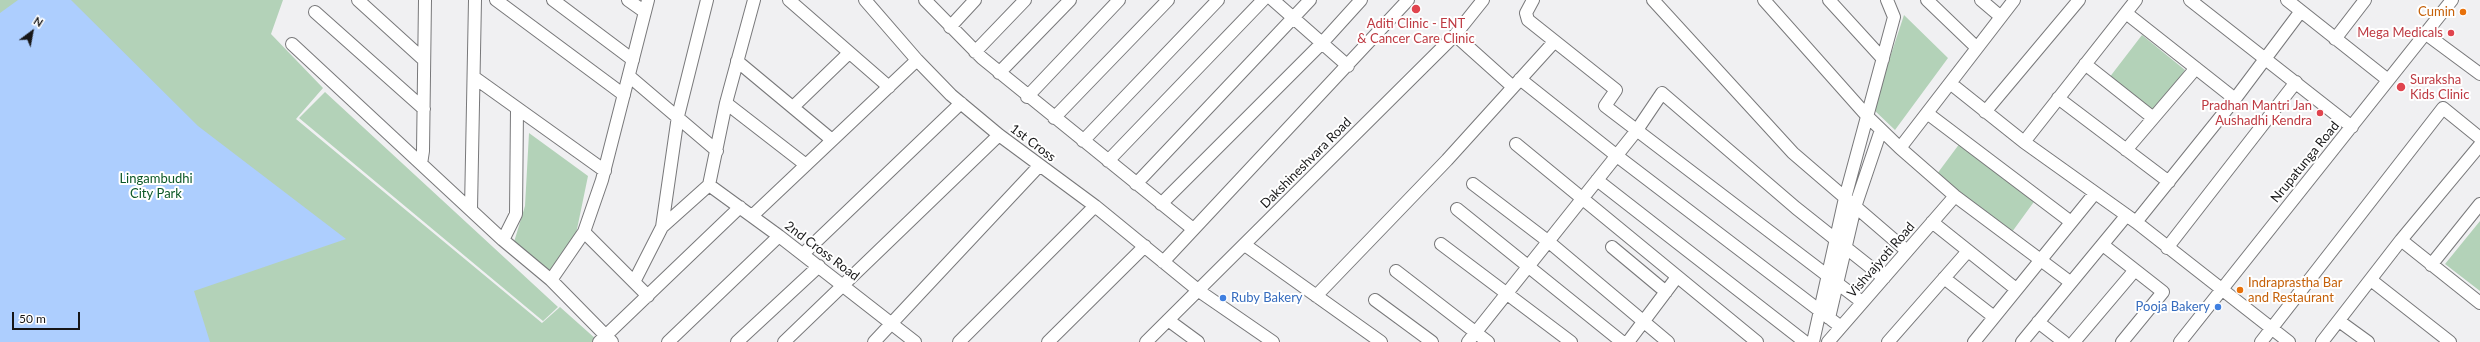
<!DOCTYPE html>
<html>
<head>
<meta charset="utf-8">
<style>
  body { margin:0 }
  #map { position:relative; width:2480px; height:342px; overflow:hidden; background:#f0f0f2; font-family:Lato,sans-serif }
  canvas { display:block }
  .north { position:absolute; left:12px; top:12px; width:40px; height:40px; -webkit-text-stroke:3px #fff; paint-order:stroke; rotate:32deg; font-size:11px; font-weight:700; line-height:16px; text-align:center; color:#161617 }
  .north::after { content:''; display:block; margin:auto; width:14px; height:18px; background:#161617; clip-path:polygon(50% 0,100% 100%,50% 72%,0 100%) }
  .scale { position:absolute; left:12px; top:312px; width:68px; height:18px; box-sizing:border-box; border:2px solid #161617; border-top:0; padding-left:5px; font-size:12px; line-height:14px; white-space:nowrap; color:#161617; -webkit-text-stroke:3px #fff; paint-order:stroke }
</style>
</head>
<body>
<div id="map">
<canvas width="2480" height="342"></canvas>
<div class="north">N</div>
<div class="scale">50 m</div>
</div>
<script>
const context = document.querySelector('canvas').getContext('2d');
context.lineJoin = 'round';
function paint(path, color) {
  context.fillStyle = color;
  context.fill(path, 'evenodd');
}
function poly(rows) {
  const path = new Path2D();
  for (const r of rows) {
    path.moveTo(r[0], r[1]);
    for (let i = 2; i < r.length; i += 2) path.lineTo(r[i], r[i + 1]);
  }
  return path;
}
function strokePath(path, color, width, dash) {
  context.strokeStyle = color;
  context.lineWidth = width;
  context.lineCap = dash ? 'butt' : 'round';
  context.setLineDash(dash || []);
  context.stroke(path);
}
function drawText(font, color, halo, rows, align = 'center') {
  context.font = font + ' Lato,sans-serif';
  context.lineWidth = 4;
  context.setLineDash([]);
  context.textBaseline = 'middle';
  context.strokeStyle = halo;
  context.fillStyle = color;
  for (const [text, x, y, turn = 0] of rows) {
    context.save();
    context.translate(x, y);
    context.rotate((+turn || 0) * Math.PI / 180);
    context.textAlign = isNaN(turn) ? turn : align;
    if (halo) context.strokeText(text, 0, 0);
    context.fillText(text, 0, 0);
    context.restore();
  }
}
const green = poly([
  [0,0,283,0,271,34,323,88,296,119,542,323,560,307,597,340,595,342,0,342],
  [1904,15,1948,58,1895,130,1873,109],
  [2142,35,2185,70,2154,113,2109,78],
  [325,92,558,307,543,321,299,118],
  [529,133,588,176,576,234,550,271,514,242,525,206],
  [1960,143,2036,199,2012,232,1937,174],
  [2480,221,2480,291,2445,264]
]);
const water = poly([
  [18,0,71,0,198,126,346,239,194,291,210,342,0,342,0,13]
]);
const minor = poly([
  [358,0,424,60],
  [496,0,624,95],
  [553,0,633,60],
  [628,0,645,12],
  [789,0,889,87],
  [865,0,917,60,951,95,999,135,1095,206,1199,291,1273,342],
  [925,0,982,58,1193,229],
  [1273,0,1348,66],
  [1533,0,1526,13,1528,20,1616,90,1605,106,1862,302],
  [1653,0,1793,153,1907,251],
  [1764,0,1868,117,1900,148,1955,196,2070,282],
  [1829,0,1883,59],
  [1927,0,1977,48],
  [1981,0,2001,17],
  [2190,0,2352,127],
  [2287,0,2388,80],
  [315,12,424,109],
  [2126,13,2235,99],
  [950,27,975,0],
  [2426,34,2480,74],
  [1455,35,1513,87],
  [2335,39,2365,0],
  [292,44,503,240,551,280,612,342],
  [975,52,1025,0],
  [737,61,832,140],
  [2085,64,2152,117],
  [999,73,1070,0],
  [629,76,717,151],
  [475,78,605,171],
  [1520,79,1617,156,1841,327],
  [1950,83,2024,142,2136,222,2289,342],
  [1027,97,1119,0],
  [2058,98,2169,182],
  [726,103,806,165],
  [793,107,849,53],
  [1985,112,2079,0],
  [1927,113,2071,222],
  [1054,118,1168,0],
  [1083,141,1218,0],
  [2024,142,2136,0],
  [1516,144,1757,342],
  [1900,148,2014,0],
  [2126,150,2196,68],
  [1108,161,1263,0],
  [421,164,423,151,425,0],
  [1597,180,1805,342],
  [1136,184,1310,0],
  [1473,184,1549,242,1668,342],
  [709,185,779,236,915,342],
  [1161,204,1322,43,1361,0],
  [471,209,475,0],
  [1457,209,1622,342],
  [752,216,917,60],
  [1932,222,2016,289],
  [2136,222,2235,99,2301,11],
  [662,227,709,185,726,103,754,0],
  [584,232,648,296],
  [503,240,516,214,517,109],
  [2401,240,2480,303],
  [1441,244,1571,342],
  [1245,245,1381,342],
  [2103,245,2163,292,2122,342],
  [1612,247,1666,292],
  [2167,248,2296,82],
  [803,254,961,103],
  [1163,262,1408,0],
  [2431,265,2480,204],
  [1396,271,1488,342],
  [1944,278,1994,317],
  [551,280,584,232,602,180,648,0],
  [2371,280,2450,342],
  [634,282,662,227,678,116,707,0],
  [1316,296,1447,160,1554,42],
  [1375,300,1432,342],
  [1829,318,1855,207,1881,130],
  [1168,320,1198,342],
  [2339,321,2368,342],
  [2038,322,2064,342],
  [599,342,740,207],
  [668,342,779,236],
  [737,342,819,266],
  [784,342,999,135],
  [874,342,1039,166],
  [959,342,1095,206],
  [1048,342,1145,246],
  [1146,342,1455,35,1483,0],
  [1468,342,1637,130,1662,93,1796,208,1884,278],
  [1628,342,1677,277],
  [1813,342,1845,198,1894,17,1887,0],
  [1828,342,1955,196],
  [1888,342,1968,251],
  [1974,342,2095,193],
  [2022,342,2126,216],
  [2074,342,2135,270],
  [2180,342,2452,0],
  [2261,342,2443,108,2480,138],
  [2322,342,2401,240,2480,145]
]);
const markers = [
  [1416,9,5,"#e0444e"],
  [2463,12,4,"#e8710a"],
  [2451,33,4,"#e0444e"],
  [2401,87,5,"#e0444e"],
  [2320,113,4,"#e0444e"],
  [2240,290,4,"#e8710a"],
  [1223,298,4,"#3f7fe0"],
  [2218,307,4,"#3f7fe0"]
];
const foodNames = [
  ["Cumin",2455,12],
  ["Indraprastha Bar",2248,283,"left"],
  ["and Restaurant",2248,298,"left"]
];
const healthNames = [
  ["Aditi Clinic - ENT",1416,24,"center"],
  ["& Cancer Care Clinic",1416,39,"center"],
  ["Mega Medicals",2443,33],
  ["Suraksha",2410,80,"left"],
  ["Kids Clinic",2410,95,"left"],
  ["Pradhan Mantri Jan",2312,106],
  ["Aushadhi Kendra",2312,121]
];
const streetNames = [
  ["1st Cross",1033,143,37],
  ["Nrupatunga Road",2305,162,-51],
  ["Dakshineshvara Road",1306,163,-45],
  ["2nd Cross Road",822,251,37],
  ["Vishvajyoti Road",1881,260,-49]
];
const parkNames = [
  ["Lingambudhi",156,179],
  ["City Park",156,194]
];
const shopNames = [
  ["Ruby Bakery",1231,298],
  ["Pooja Bakery",2210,307,"right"]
];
paint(green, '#b3d2b8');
paint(water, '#adcefe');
strokePath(minor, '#78787a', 14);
strokePath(minor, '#fff', 12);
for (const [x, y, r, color] of markers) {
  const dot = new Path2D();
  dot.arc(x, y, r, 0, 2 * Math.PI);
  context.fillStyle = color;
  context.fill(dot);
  strokePath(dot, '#fff', 1.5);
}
drawText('13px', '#c56008', '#fff', foodNames, 'right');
drawText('13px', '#be3a42', '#fff', healthNames, 'right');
drawText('13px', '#161617', '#fff', streetNames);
drawText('13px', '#0b5726', '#fff', parkNames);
drawText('13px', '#366cbe', '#fff', shopNames, 'left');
</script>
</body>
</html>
